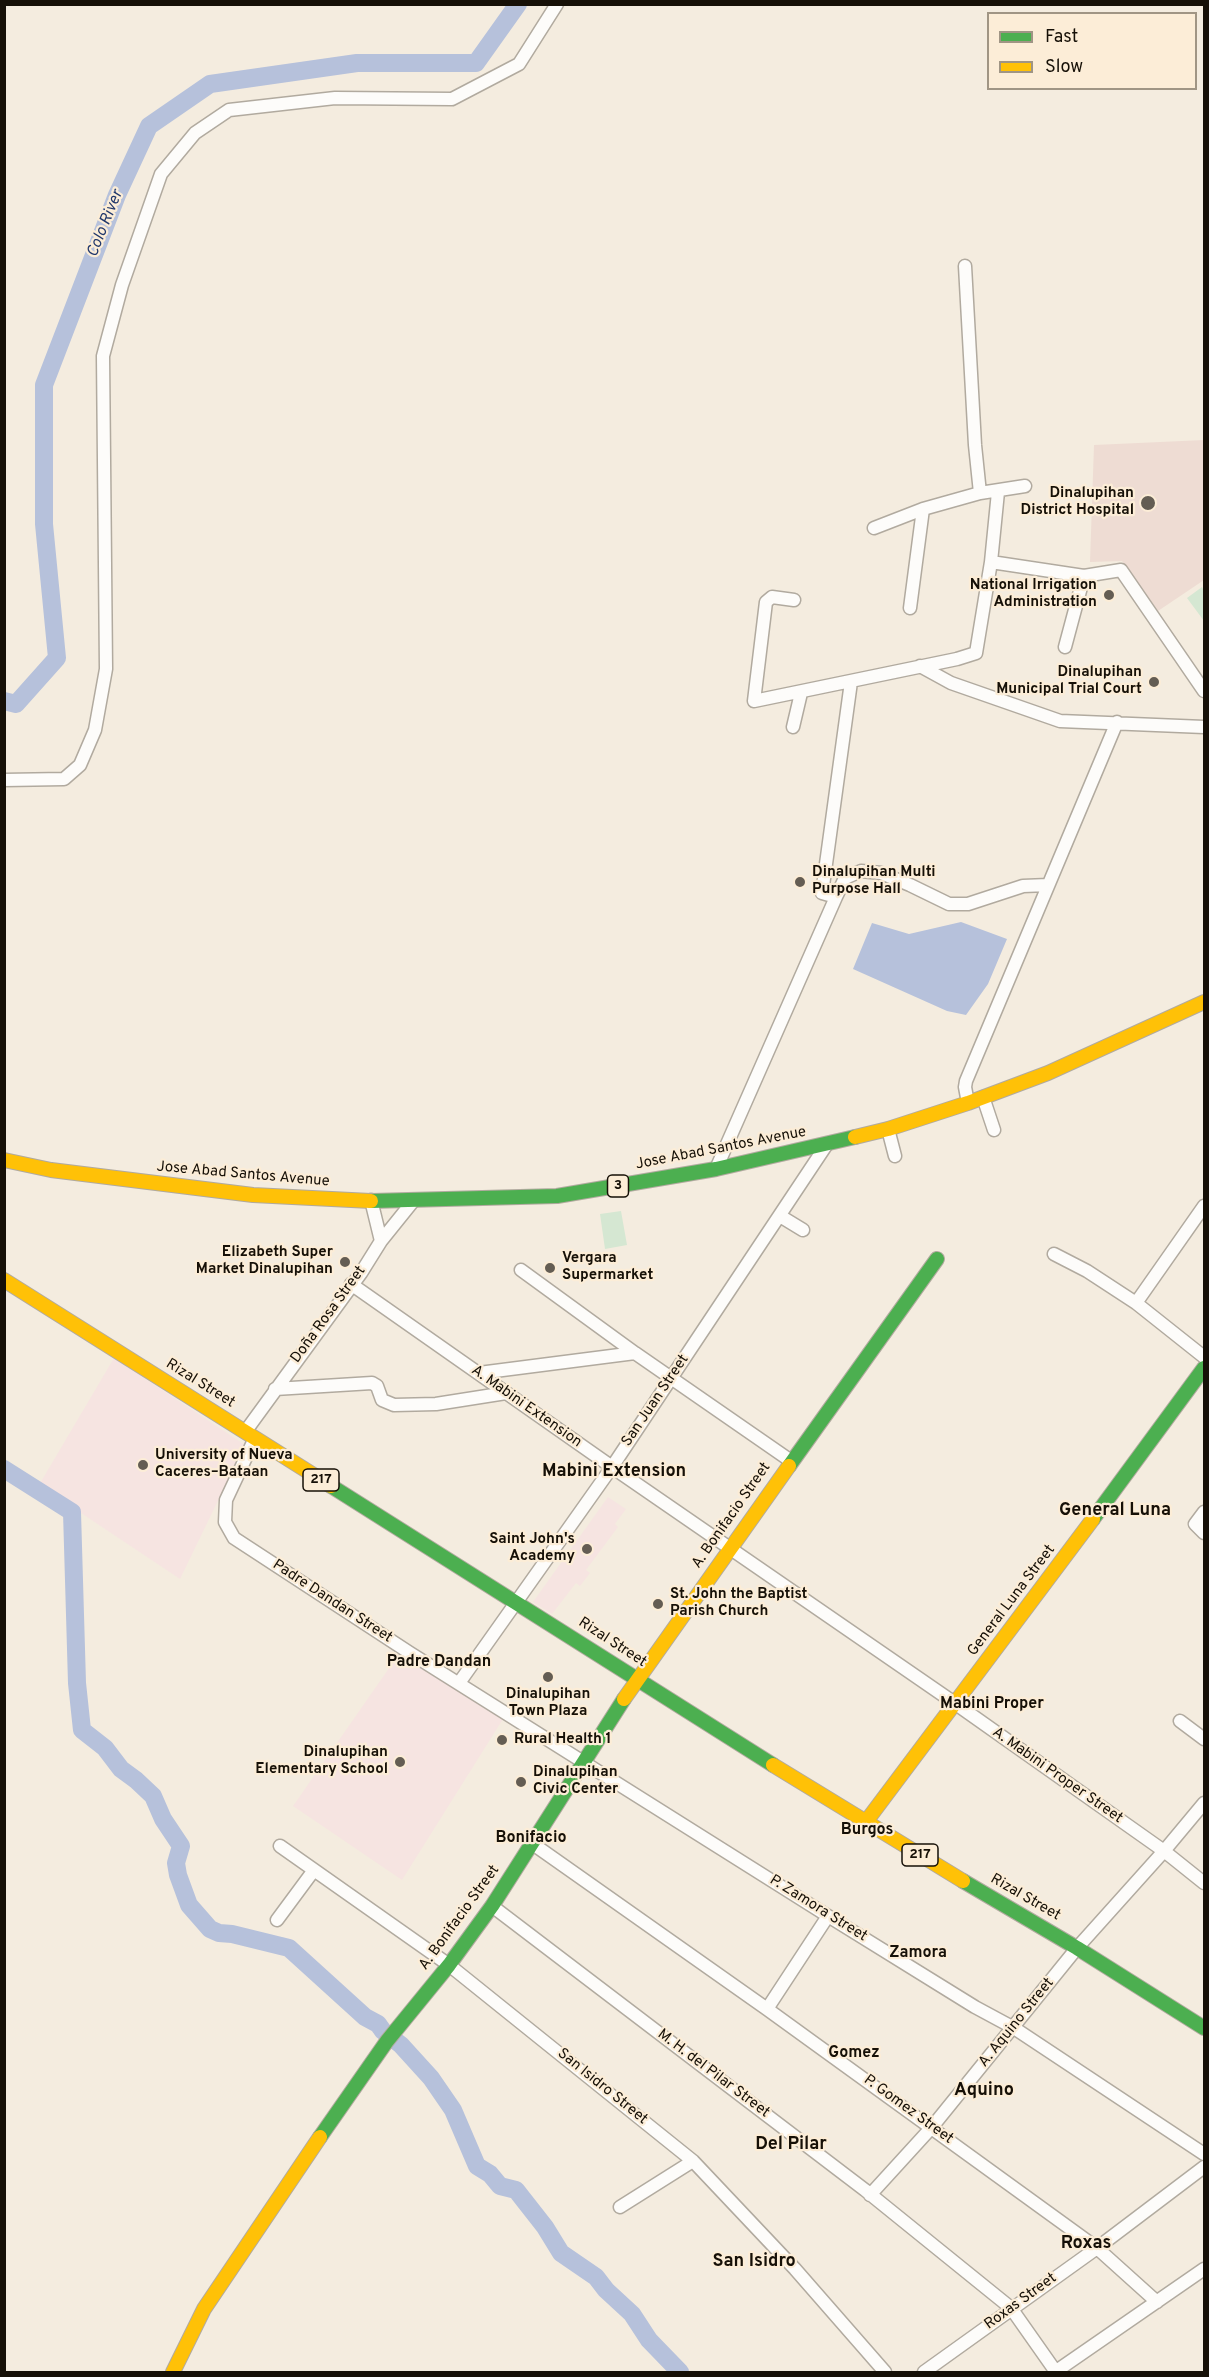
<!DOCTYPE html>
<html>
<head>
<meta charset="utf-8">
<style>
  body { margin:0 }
  #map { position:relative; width:1209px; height:2377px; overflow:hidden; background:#f4ecdf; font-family:Overpass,sans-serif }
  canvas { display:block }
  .frame { position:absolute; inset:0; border:6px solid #161007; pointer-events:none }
  .legend { position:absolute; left:987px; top:12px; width:210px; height:78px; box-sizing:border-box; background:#fcedd7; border:2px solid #a09584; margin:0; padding:8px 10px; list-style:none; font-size:18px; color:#161007 }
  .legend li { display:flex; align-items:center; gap:12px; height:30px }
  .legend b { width:30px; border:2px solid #a09584 }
</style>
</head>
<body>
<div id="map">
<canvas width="1209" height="2377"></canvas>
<div class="frame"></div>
<ul class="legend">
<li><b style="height:8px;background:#4caf50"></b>Fast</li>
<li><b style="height:8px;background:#ffc107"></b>Slow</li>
</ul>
</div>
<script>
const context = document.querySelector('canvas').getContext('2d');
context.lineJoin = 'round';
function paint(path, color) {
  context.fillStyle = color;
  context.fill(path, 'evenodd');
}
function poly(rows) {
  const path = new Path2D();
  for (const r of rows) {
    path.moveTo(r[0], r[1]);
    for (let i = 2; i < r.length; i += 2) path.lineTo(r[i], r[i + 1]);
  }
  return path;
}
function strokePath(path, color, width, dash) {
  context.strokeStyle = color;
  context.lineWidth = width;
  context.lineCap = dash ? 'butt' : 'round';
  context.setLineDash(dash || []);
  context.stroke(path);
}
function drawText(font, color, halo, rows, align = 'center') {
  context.font = font + ' Overpass,sans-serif';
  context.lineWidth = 4.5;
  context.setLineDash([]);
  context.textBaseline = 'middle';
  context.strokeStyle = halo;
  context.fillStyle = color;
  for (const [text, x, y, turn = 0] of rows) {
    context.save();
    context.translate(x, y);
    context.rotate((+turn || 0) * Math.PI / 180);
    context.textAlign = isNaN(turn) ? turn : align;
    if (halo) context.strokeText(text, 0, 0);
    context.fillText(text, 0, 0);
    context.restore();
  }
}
const education = poly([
  [114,1358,245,1445,180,1579,39,1485],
  [608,1497,626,1509,615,1524,618,1527,586,1570,590,1573,580,1586,576,1583,552,1614,533,1602],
  [401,1651,503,1719,402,1880,293,1806]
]);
const medical = poly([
  [1204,440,1204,580,1158,611,1122,561,1090,562,1094,445]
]);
const green = poly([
  [1202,587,1204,591,1204,621,1187,598],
  [621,1211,627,1245,605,1249,600,1214]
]);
const water = poly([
  [961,922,1007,939,988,984,966,1015,947,1011,853,969,872,923,909,934]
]);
const river = poly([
  [4,701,16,704,57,658,44,524,44,385,117,195,149,126,210,84,357,63,476,63,518,4],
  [4,1469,72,1512,77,1683,82,1730,105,1748,121,1769,136,1780,153,1796,163,1819,181,1846,176,1863,178,1875,189,1905,210,1929,219,1933,232,1934,289,1948,365,2017,378,2024,383,2031,401,2045,431,2078,453,2110,477,2166,490,2174,500,2186,516,2190,545,2227,561,2253,596,2277,606,2290,632,2314,649,2340,680,2372]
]);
const street = poly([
  [965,266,975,445,980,493],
  [874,528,923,509,980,493,1025,486],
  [991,562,1084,576,1121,570,1204,691],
  [794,600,772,597,766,602,754,701,957,659,976,653,991,562,998,492],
  [910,608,923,509],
  [1065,647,1084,576],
  [920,666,951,683,1060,721,1204,727],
  [793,727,801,693],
  [4,780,64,779,80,765,95,730,106,669,103,356,122,285,161,174,195,133,229,110,335,98,452,99,519,64,557,4],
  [836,897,845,878,861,871,881,873,910,885,949,904,968,904,1023,886,1048,885],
  [983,1097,994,1130],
  [968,1103,965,1087,966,1081,1117,722],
  [888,1129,895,1156],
  [716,1169,836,897,822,893,851,682],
  [371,1200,381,1241],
  [780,1216,803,1230],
  [1054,1254,1087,1271,1136,1303,1204,1357],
  [521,1270,635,1353,791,1461],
  [351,1284,612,1467,956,1704,1164,1851,1204,1883],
  [1136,1303,1204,1206],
  [479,1373,635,1353],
  [275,1389,372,1383,377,1386,382,1400,394,1405,436,1404,506,1393],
  [245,1432,361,1273,381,1241,414,1200],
  [255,1438,226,1500,225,1522,234,1538,410,1653,828,1916,975,2007,1014,2028,1204,2154],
  [1204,1512,1195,1524,1204,1533],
  [459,1683,612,1467,827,1144],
  [1180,1721,1204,1739],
  [533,1844,767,2009,1097,2248,1157,2302],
  [280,1846,449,1965,693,2161,795,2269,885,2372],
  [492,1906,865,2190,1011,2308,1056,2372],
  [277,1920,314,1870],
  [767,2009,828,1916],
  [870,2195,932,2127,1077,1948,1164,1851,1204,1803],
  [620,2207,693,2161],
  [924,2372,1097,2248,1204,2167],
  [1055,2372,1204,2269]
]);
const fast = poly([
  [371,1201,557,1196,716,1169,855,1137],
  [789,1466,937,1259],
  [331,1486,773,1765],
  [1093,1519,1204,1368],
  [963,1881,1077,1948,1204,2028],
  [320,2137,387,2041,449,1965,492,1906,624,1699]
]);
const slow = poly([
  [855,1137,888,1129,968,1103,1048,1073,1204,1002],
  [4,1160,51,1170,253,1195,371,1201],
  [4,1280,331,1486],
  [624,1699,789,1466],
  [773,1765,963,1881],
  [865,1823,1093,1519],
  [173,2372,204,2309,320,2137]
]);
const markers = [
  [1148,503,8,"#645d53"],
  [1109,595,6,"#645d53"],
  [1154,682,6,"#645d53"],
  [800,882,6,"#645d53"],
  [345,1262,6,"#645d53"],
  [550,1268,6,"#645d53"],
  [143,1465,6,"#645d53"],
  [587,1549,6,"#645d53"],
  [658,1604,6,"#645d53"],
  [548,1677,6,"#645d53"],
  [502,1740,6,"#645d53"],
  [400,1762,6,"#645d53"],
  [521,1782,6,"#645d53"]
];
const shields = [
  [618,1186,21],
  [321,1480,36],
  [920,1855,36]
];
const shieldNames = [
  ["3",618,1186],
  ["217",321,1480],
  ["217",920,1855]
];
const poiNames = [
  ["Dinalupihan",1134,494],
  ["District Hospital",1134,511],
  ["National Irrigation",1097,586],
  ["Administration",1097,603],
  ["Dinalupihan",1142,673],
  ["Municipal Trial Court",1142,690],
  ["Dinalupihan Multi",812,873,"left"],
  ["Purpose Hall",812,890,"left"],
  ["Elizabeth Super",333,1253],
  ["Market Dinalupihan",333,1270],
  ["Vergara",562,1259,"left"],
  ["Supermarket",562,1276,"left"],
  ["University of Nueva",155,1456,"left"],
  ["Caceres–Bataan",155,1473,"left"],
  ["Saint John's",575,1540],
  ["Academy",575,1557],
  ["St. John the Baptist",670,1595,"left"],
  ["Parish Church",670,1612,"left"],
  ["Dinalupihan",548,1695,"center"],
  ["Town Plaza",548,1712,"center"],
  ["Rural Health 1",514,1740,"left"],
  ["Dinalupihan",388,1753],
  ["Elementary School",388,1770],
  ["Dinalupihan",533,1773,"left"],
  ["Civic Center",533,1790,"left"]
];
const streetNames = [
  ["Jose Abad Santos Avenue",721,1149,-11],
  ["Jose Abad Santos Avenue",243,1175,5],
  ["Doña Rosa Street",329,1315,-54],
  ["Rizal Street",200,1384,32],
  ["San Juan Street",656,1401,-56],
  ["A. Mabini Extension",526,1407,35],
  ["A. Bonifacio Street",732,1516,-55],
  ["General Luna Street",1012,1601,-53],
  ["Padre Dandan Street",332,1602,33],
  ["Rizal Street",612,1643,33],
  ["A. Mabini Proper Street",1057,1776,35],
  ["Rizal Street",1025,1898,30],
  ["P. Zamora Street",818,1909,32],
  ["A. Bonifacio Street",460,1918,-54],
  ["A. Aquino Street",1017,2023,-51],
  ["M. H. del Pilar Street",713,2074,37],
  ["San Isidro Street",602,2087,39],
  ["P. Gomez Street",908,2110,36],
  ["Roxas Street",1021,2302,-36]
];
const waterNames = [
  ["Colo River",106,224,-68]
];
const neighbourhoodNames = [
  ["Padre Dandan",439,1663],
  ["Mabini Proper",992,1705],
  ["Burgos",867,1831],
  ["Bonifacio",531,1839],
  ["Zamora",918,1954],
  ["Gomez",854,2054]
];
const quarterNames = [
  ["Mabini Extension",614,1472],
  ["General Luna",1115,1511],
  ["Aquino",984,2091],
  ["Del Pilar",791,2145],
  ["Roxas",1086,2244],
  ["San Isidro",754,2262]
];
paint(education, '#f6e4e1');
paint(medical, '#eedcd3');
paint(green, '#d5e7d2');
paint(water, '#b6c1db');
strokePath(river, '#b6c1db', 18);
strokePath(street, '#b1aa9f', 15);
strokePath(fast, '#b1aa9f', 16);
strokePath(slow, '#b1aa9f', 16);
strokePath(street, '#fdfcfa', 12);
strokePath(fast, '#4caf50', 14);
strokePath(slow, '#ffc107', 14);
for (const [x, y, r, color] of markers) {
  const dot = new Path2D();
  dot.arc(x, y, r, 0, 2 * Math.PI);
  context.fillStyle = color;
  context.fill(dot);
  strokePath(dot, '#fcedd7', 2);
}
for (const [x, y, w] of shields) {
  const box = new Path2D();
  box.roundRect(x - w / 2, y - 11, w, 22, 4.5);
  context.fillStyle = '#fcedd7';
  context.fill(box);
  strokePath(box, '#161007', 1.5);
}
drawText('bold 14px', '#161007', null, shieldNames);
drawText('bold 15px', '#161007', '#fcedd7', poiNames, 'right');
drawText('15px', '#161007', '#fcedd7', streetNames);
drawText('italic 16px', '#21386c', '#fcedd7', waterNames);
drawText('bold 16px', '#161007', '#fcedd7', neighbourhoodNames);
drawText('bold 18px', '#161007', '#fcedd7', quarterNames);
</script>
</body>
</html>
